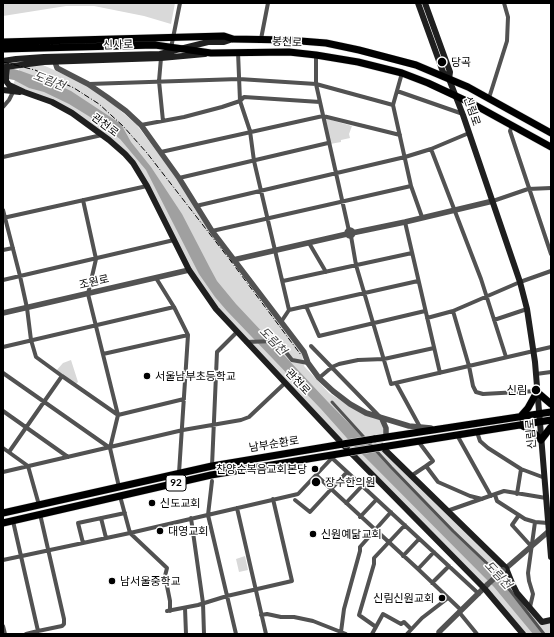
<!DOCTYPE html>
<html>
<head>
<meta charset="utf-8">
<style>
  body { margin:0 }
  #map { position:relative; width:554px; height:637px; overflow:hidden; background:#fff; font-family:Lato,sans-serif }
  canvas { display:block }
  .frame { position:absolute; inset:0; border:4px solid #000; pointer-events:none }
</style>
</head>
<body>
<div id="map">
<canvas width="554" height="637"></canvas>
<div class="frame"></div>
</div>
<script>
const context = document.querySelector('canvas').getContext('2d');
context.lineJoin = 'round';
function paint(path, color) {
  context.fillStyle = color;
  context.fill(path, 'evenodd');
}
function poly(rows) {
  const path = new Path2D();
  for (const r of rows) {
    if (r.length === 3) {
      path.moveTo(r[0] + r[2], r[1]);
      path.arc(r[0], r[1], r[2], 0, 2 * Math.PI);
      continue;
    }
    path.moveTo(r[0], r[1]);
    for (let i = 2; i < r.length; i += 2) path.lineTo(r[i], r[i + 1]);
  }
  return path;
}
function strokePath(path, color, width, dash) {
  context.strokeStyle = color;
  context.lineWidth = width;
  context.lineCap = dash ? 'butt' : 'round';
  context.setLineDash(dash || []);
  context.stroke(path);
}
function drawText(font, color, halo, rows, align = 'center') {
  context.font = font + ' Lato,"Noto Sans KR",sans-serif';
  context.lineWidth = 3;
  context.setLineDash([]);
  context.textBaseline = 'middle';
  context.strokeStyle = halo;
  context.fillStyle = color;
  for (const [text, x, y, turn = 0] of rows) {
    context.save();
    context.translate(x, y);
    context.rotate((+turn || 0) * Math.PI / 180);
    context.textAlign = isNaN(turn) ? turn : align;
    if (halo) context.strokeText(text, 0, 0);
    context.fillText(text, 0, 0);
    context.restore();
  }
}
const green = poly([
  [3,3,175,3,171,24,144,16,94,6,66,6,3,16],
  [23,60,43,65,87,85,115,106,136,124,177,178,230,261,302,354,304,366,329,393,351,407,381,420,385,427,385,437,381,448,502,566,511,583,542,623,551,621,551,634,525,634,355,456,215,306,189,267,166,221,123,151,53,101,11,90],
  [324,118,352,126,349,134,350,138,341,140,341,142,330,144],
  [71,360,78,382,76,384,56,371,63,363],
  [245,556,248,570,239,572,236,559]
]);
const water = poly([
  [3,66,21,71,54,83,71,91,121,124,131,142,151,167,182,214,210,268,217,281,236,304,328,402,496,573,545,634,533,634,494,587,354,446,321,409,227,311,215,297,199,274,146,170,120,139,95,120,69,104,44,92,29,88,14,80,3,78]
]);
const pedestrian = poly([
  [332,402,391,467,453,531,495,571,544,634]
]);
const minor = poly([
  [261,39,268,3],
  [171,48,180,3],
  [238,52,240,101,250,131,254,161,289,310],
  [316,55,316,84,349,231],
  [161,58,159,81,163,121],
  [402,73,393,105,411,186,422,217],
  [89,84,239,79,316,84,393,105],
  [397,91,463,114],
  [489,98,507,41,508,17,504,3],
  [3,107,9,100,13,92],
  [141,125,184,117,222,107,240,101,244,97,320,102],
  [512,126,510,131,551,254],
  [431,149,481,279,506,357],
  [161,152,323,116,400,135],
  [3,157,102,135],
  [179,178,328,143],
  [83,200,96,259,88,294,118,415,110,448],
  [493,201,528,189,551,188],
  [196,206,405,157,431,149,469,133],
  [3,210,20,276,27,308,31,340,36,357,62,376,118,415,184,399],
  [3,218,147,186],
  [405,222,440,373],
  [212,231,411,186],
  [351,236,356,265,391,384,551,347],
  [309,243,326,272],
  [3,250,13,248],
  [156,278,174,307,188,335,179,473],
  [3,280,174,240],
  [283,281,412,253],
  [306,306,319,336,425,311],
  [453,311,469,366,473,386,476,392,483,394,537,391],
  [427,318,453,311,520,282,551,271],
  [494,320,527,309],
  [281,322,289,310,418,281],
  [246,342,277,341,292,360,308,363],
  [311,346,380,417],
  [3,347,174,307],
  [103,354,188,335],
  [3,373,110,448,119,487],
  [536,374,551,372],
  [319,378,332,367,339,364,358,360,384,359,434,348],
  [396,383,420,427],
  [3,411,68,457],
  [477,432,480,441,488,448,521,469,545,478],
  [457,435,491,496],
  [418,441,433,461,426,466,438,482,470,496,482,499],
  [3,448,28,466,39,505],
  [9,452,62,376],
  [332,458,479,594],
  [212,466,217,352,237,332],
  [3,472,183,430,241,420,249,417,285,383],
  [316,475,418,569,461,610],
  [411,476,426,466],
  [212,481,208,515,236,634],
  [517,494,521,469],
  [495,495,497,501,525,519,535,522,548,523],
  [120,496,130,533,167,568,165,576,170,601,170,611],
  [295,500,310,512,347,472],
  [346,503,362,486],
  [237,508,266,634],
  [447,511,504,491,546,498],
  [519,515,512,525,531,546],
  [360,517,376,500],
  [101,518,106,538],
  [191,518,203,603,204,634],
  [13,521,38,631,26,634],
  [83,543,78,523,125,513],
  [403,556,419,539],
  [3,560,130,533,298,494,332,458,331,455],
  [418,569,434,552],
  [432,583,449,566],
  [530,607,533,594,529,581,528,573,535,522],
  [185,608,186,634],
  [167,611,198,605,227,596,292,581,273,499],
  [459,612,477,634],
  [261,615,267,614,281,617,294,617,313,621,346,634],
  [3,626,5,634],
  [376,627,359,615,374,564,374,558,405,525],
  [38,631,62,626,64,624,64,619,40,514],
  [341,632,344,609,360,551,360,547,391,512],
  [372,634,383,614,401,624,404,622,411,629],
  [407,634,422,618,448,598]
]);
const tertiary = poly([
  [55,62,57,68,88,84,107,97,126,111,141,125,179,178,212,231,304,352,308,363,319,378,333,391,350,404,366,413,409,426,431,428],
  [350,233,3],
  [352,233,405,222,493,201],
  [233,260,347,234],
  [3,313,189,270],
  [382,419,386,428,386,437],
  [504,570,549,531],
  [440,634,439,632,487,585]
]);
const secondary = poly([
  [418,3,443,72,449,79,463,115,520,282,527,309,535,362,551,557],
  [425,3,450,72,449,79],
  [3,61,16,59,44,57,160,54,208,42,224,42,233,39],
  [5,67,44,62,161,58,205,54],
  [7,67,6,76,6,81,9,85,24,92,52,102,72,113,109,140,125,154,133,163,147,186,189,270,216,309,350,452,484,588,523,634],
  [3,90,20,92],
  [382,447,506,568,512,583,517,593,542,622,551,620]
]);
const primary = poly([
  [3,42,224,36,233,39,288,40,326,43,359,50,416,65,468,87,551,133],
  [3,49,155,45,211,53,289,52,316,55,358,62,402,73,428,83,473,104,551,147],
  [520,417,528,408,537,392,551,404],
  [521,425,531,430,541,440,551,427],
  [374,439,551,412],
  [382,447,551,420],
  [3,513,212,466,343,444],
  [3,523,211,475,350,452]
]);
const rail = poly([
  [3,62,35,70,74,88,99,104,123,126,147,153,230,260,301,355]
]);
const tertiaryBridge = poly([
  [488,584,503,570]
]);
const primaryBridge = poly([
  [343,444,374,439],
  [350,452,382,447]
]);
const markers = [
  [442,62,5,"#000"],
  [147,376,4,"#000"],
  [536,390,5,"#000"],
  [315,469,4,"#000"],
  [316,482,5,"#000"],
  [152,503,4,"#000"],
  [160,531,4,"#000"],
  [313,534,4,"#000"],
  [112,581,4,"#000"],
  [442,598,4,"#000"]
];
const shields = [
  [176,483,20]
];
const shieldNames = [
  ["92",176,483]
];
const streetNames = [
  ["봉천로",287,42,3],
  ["신사로",118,45,-2],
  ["신림로",472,111,71],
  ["관천로",105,125,37],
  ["조원로",94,282,-13],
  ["관천로",298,382,47],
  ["신림로",531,434,-95],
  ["남부순환로",274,444,-9]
];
const poiNames = [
  ["당곡",451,62],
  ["서울남부초등학교",155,376],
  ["신림",527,390,"right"],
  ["찬양순복음교회본당",307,469,"right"],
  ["장수한의원",325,482],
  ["신도교회",160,503],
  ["대영교회",168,531],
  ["신원예닮교회",321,534],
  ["남서울중학교",120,581],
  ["신림신원교회",434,598,"right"]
];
const waterNames = [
  ["도림천",49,81,21],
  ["도림천",273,341,46],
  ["도림천",498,575,47]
];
paint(green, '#d9d9d9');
paint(water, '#a0a0a0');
strokePath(primary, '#dbdbdb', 8);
strokePath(pedestrian, '#525252', 3);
strokePath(minor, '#525252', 4);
strokePath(tertiary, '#525252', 5.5);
strokePath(secondary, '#1f1f1f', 6);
strokePath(primary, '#000', 7);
strokePath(rail, '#000', 1, [6, 2, 1, 2]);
strokePath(primaryBridge, '#dbdbdb', 8, []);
strokePath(tertiaryBridge, '#525252', 5.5);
strokePath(primaryBridge, '#000', 7);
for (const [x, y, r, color] of markers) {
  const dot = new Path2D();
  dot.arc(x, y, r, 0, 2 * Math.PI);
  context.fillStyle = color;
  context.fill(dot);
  strokePath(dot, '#fff', 1.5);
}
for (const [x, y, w] of shields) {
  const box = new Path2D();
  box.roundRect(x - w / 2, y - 8, w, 16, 3);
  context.fillStyle = '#fff';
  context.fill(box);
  strokePath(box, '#000', 1);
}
drawText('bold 10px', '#000', null, shieldNames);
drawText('11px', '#000', '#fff', streetNames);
drawText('11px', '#000', '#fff', poiNames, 'left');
drawText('italic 12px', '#414141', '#fff', waterNames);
</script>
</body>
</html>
